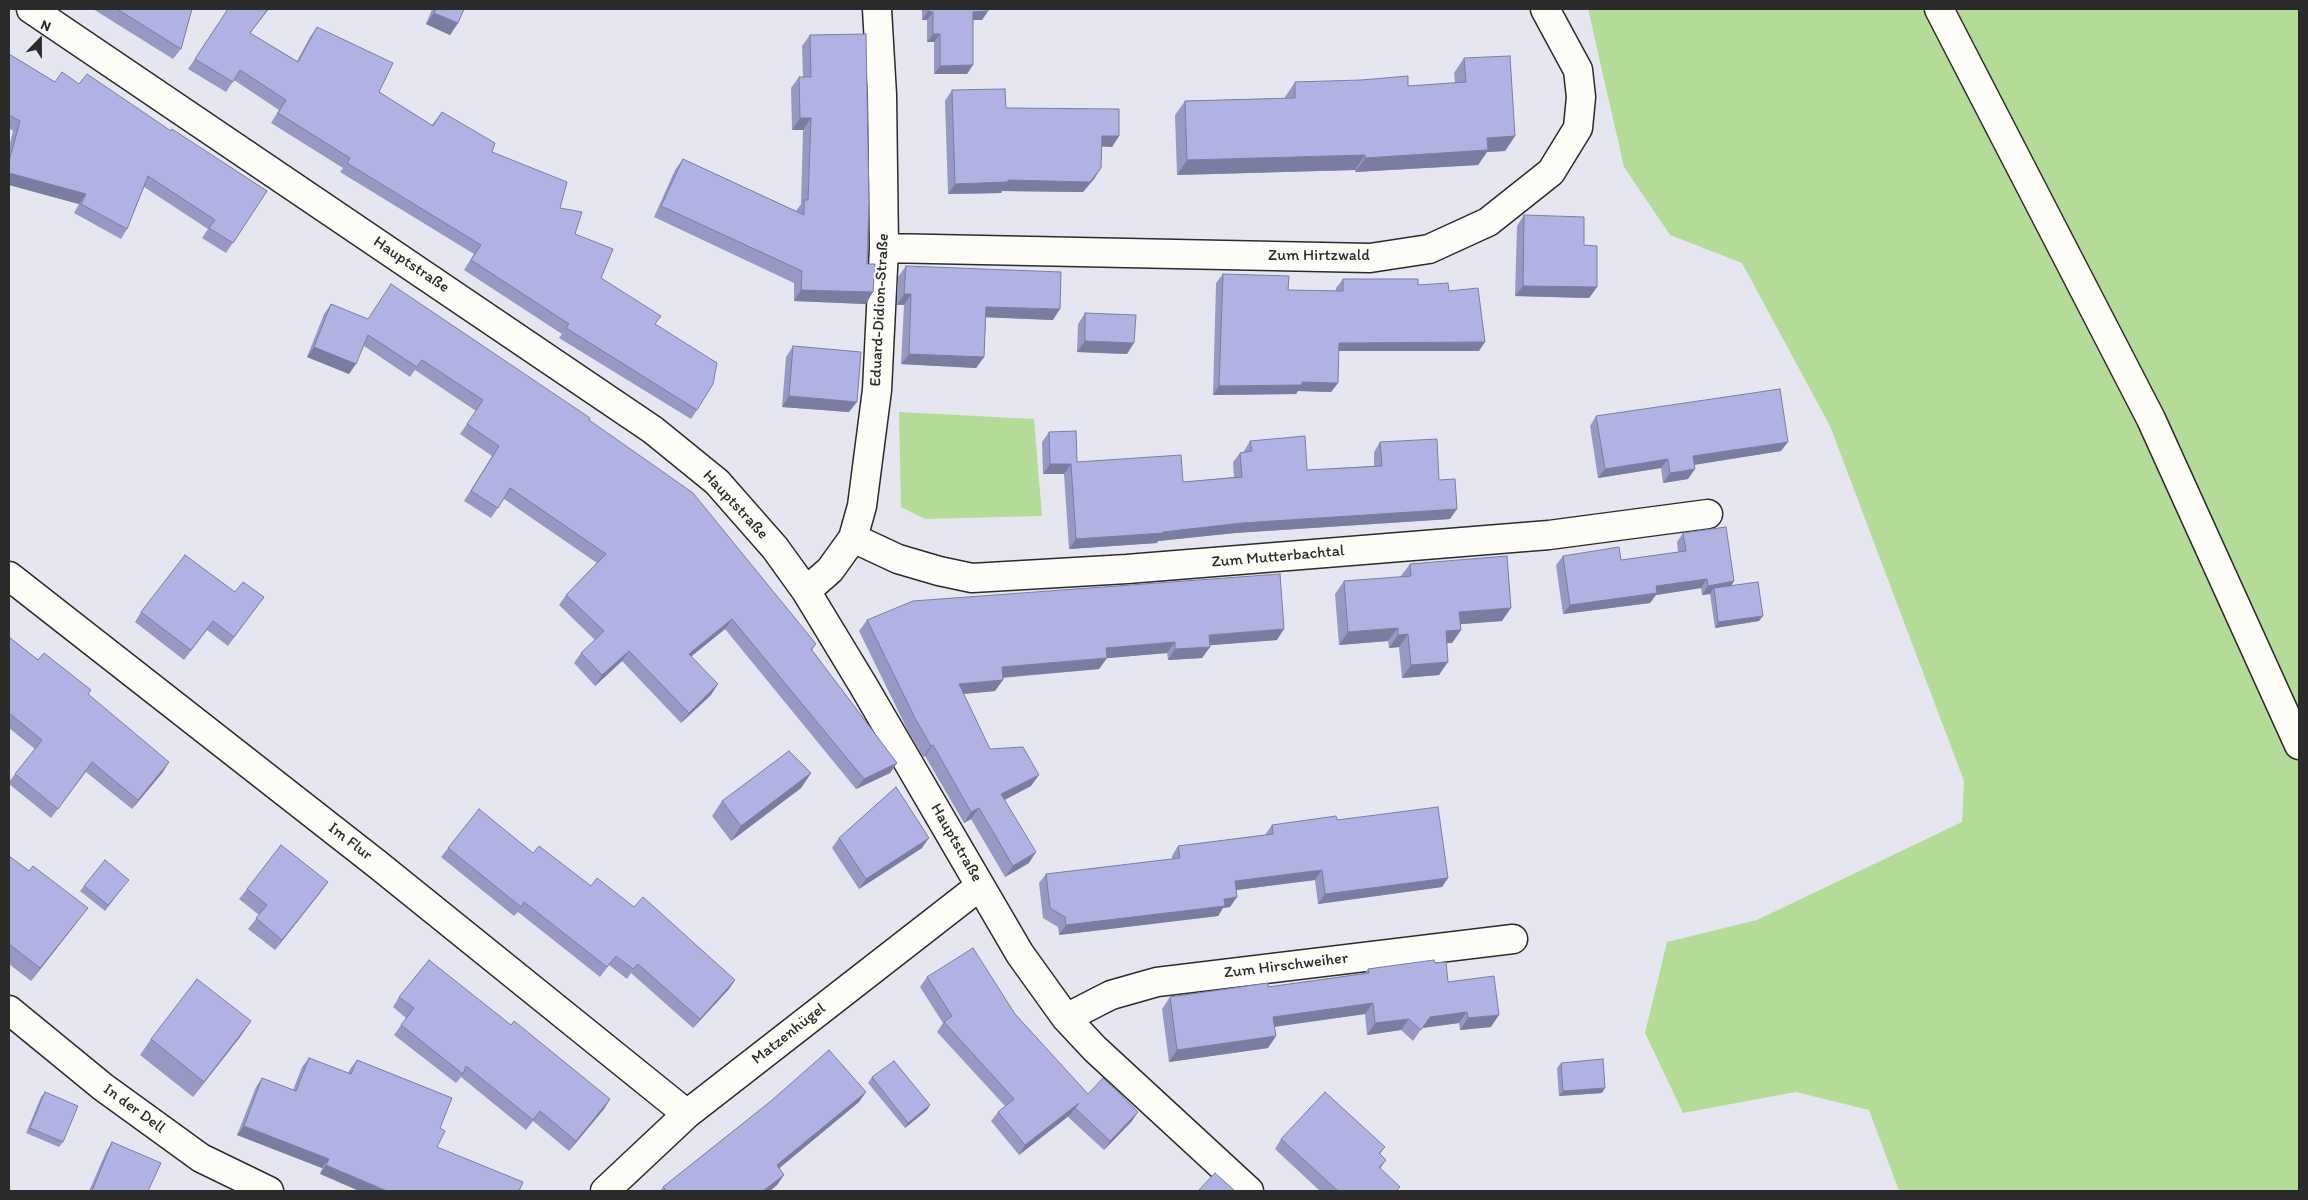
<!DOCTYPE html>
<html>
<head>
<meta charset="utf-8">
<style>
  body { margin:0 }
  #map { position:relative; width:2308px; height:1200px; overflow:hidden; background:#e6e6f1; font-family:Itim,sans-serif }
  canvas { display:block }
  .frame { position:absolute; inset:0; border:10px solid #2b2b2b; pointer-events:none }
  .north { position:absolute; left:15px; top:15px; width:50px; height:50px; -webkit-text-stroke:4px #fdfcf7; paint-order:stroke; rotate:22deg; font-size:14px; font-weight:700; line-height:20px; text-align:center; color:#2b2b2b }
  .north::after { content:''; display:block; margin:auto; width:18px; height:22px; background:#2b2b2b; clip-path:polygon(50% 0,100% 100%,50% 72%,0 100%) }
</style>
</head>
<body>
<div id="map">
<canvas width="2308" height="1200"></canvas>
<div class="frame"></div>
<div class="north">N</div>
</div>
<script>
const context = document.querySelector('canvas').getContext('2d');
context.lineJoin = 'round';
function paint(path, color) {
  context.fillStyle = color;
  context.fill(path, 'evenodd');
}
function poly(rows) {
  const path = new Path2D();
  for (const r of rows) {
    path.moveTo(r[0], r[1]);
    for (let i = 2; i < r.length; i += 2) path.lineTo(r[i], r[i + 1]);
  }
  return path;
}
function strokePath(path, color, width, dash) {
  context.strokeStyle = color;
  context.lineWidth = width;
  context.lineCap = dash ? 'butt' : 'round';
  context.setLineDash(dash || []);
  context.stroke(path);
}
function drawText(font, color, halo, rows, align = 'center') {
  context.font = font + ' Itim,sans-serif';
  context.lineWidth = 4.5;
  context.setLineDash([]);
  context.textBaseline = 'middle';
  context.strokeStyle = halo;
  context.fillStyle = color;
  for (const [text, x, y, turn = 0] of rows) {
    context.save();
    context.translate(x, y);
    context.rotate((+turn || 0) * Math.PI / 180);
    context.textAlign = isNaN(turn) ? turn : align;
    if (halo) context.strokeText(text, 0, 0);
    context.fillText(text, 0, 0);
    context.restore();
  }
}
const green = poly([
  [1588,9,2299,9,2299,1191,1899,1191,1869,1110,1796,1092,1683,1113,1645,1033,1667,942,1757,920,1962,822,1964,781,1830,426,1742,263,1670,235,1624,167],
  [899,412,1034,419,1042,516,925,519,901,507]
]);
const minor = poly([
  [31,9,653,430,717,482,775,548,806,591,863,685,1020,954,1066,1018,1095,1049,1249,1191],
  [884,248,1370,258,1429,249,1488,222,1551,172,1578,128,1581,97,1578,70,1545,9],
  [853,538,898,559,939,571,972,578,1127,569,1549,535,1708,514],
  [9,576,377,864,687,1114],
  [806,591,830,570,853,538,862,506,877,390,884,248,882,95,877,9],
  [9,1010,103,1087,201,1158,269,1191],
  [1066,1018,1111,995,1157,982,1513,939],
  [605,1191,687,1114,980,886]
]);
const highway = poly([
  [1939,9,2151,419,2299,745]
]);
const wall = poly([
  [93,9,192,9,181,49,173,59],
  [228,9,269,9,250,33,297,61,310,37,317,27,379,92,432,125,442,112,492,152,560,208,601,278,655,324,697,410,691,419,559,338,562,334,464,270,474,254,340,172,343,168,271,123,279,110,234,80,226,92,188,69],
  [432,9,464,9,458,23,450,35,426,24],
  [922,9,988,9,988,11,982,20,973,20,967,74,934,74,934,42,927,42,927,20,922,20],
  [810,35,866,304,794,301,794,283,654,217,675,170,683,159,796,211,801,204,803,130,792,130,791,88,799,77,803,77,802,46],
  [9,54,55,82,79,84,171,131,267,191,226,253,202,238,208,229,144,187,127,229,121,239,74,213,79,204,9,185,9,147,13,131,9,128],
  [1464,58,1515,136,1505,151,1487,152,1478,165,1355,172,1355,170,1177,175,1175,115,1185,101,1285,98,1285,97,1295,82,1408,86,1455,83,1454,73],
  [952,90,1006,108,1119,136,1112,147,1101,146,1101,168,1094,179,1083,192,1002,191,1001,193,948,194,945,101],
  [1524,215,1584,245,1597,287,1589,298,1515,296,1517,226],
  [906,266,1053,320,986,317,984,357,976,368,901,364,904,305,897,305,898,277],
  [1223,274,1288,290,1336,291,1336,288,1343,279,1418,285,1449,291,1479,351,1339,351,1338,383,1331,392,1298,391,1296,394,1213,395,1216,283],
  [331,304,589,420,816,644,812,650,897,763,890,773,856,789,725,629,691,656,711,695,681,723,622,661,595,686,574,663,581,653,595,640,559,605,566,595,597,563,504,499,491,518,464,501,492,456,460,434,476,411,415,370,410,377,364,346,349,374,307,357,324,314],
  [1085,313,1127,354,1077,352,1078,324],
  [793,346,849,412,782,407,786,357],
  [1596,416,1781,451,1694,465,1688,479,1663,483,1661,468,1598,478,1590,426],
  [1049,432,1077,462,1183,482,1234,477,1233,462,1240,453,1244,452,1244,451,1250,441,1307,470,1374,466,1374,452,1380,442,1439,480,1450,519,1235,533,1158,541,1157,543,1069,549,1064,474,1043,474,1042,442],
  [1683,533,1734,581,1731,586,1759,621,1715,628,1710,594,1702,595,1701,588,1656,595,1650,603,1563,614,1556,565,1563,556,1621,560,1678,552,1677,542],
  [1410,564,1502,621,1461,624,1461,630,1452,643,1447,643,1439,675,1402,678,1399,647,1389,648,1388,641,1339,645,1335,594,1344,581,1400,577],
  [235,592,264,597,228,646,207,630,184,660,135,622,141,612],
  [867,620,1277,640,1210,645,1210,647,1202,658,1168,660,1167,653,1107,658,1099,669,1003,678,995,691,963,694,990,749,1031,786,1005,800,1029,863,1005,877,971,819,964,823,925,756,923,757,908,731,859,631],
  [9,637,38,660,91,690,88,694,163,772,132,809,86,772,51,818,9,784,9,782,15,774,35,749,9,728],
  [811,773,801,788,731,841,712,816,722,801],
  [1337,820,1448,878,1442,887,1318,904,1315,880,1236,890,1230,907,1223,908,1218,916,1059,935,1058,927,1043,918,1039,883,1046,874,1172,859,1172,856,1178,846,1265,835,1272,825],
  [839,838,922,848,859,889,832,848],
  [448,848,533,853,591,886,634,907,735,980,729,989,693,1028,631,973,627,979,609,965,600,977,518,912,514,916,441,857],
  [9,856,29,871,78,921,31,981,9,964],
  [328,882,320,893,275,950,248,929,259,915,239,899,247,889],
  [125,885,105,911,80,891,84,886],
  [1435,963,1448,982,1491,1027,1460,1030,1459,1023,1422,1028,1413,1041,1401,1030,1367,1035,1365,1014,1274,1027,1276,1036,1268,1048,1169,1062,1162,1009,1170,997,1268,987,1365,973,1368,969],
  [927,977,1015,1014,1088,1094,1132,1121,1104,1150,1068,1117,1070,1115,1019,1155,991,1121,998,1112,1005,1106,937,1032,943,1023,920,987],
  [399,997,511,1025,610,1099,604,1109,569,1151,533,1121,526,1130,461,1077,456,1083,394,1035,406,1018,393,1007],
  [251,1021,240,1037,193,1097,140,1055,151,1039],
  [309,1058,348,1073,350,1069,357,1060,452,1098,320,1174,322,1168,237,1135,256,1087,262,1078,293,1090,302,1067],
  [1561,1063,1602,1093,1559,1096,1557,1068],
  [872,1077,927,1110,905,1128,868,1083],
  [45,1092,63,1142,59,1147,26,1133,41,1097],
  [866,1092,859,1102,779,1168,784,1175,777,1185,770,1191,660,1191,663,1187,771,1101],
  [1281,1139,1385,1147,1380,1154,1386,1160,1380,1169,1397,1191,1320,1191,1275,1149],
  [112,1142,148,1191,89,1191,106,1152]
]);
const shadedWall = poly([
  [928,11,933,12,927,20,922,20],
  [988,11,982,20,967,20,973,12],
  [434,13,458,23,450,35,426,24],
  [933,34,940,34,934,42,927,42],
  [973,65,967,74,934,74,940,66],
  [800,118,811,118,803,130,792,130],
  [1102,136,1119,136,1112,147,1094,146],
  [1515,136,1505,151,1487,152,1478,165,1355,172,1365,158,1487,138],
  [1365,155,1355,170,1177,175,1187,160],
  [1101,168,1094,179,1083,192,1002,191,1001,193,948,194,955,184,1008,180],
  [9,173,86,194,79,204,9,185],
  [1523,286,1597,287,1589,298,1515,296],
  [801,290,873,292,866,304,794,301],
  [904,294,911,294,904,305,897,305],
  [986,307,1060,309,1053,320,979,317],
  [1085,341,1134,343,1127,354,1077,352],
  [1485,342,1479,351,1333,351,1339,343],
  [314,347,356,364,349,374,307,357],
  [909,354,984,357,976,368,901,364],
  [1302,382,1338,383,1331,392,1298,391,1296,394,1213,395,1219,386],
  [789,396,857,402,849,412,782,407],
  [1788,442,1781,451,1686,466,1693,456],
  [1668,459,1661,468,1598,478,1605,469],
  [1050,464,1071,464,1064,474,1043,474],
  [1695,469,1688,479,1663,483,1670,473],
  [1457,509,1450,519,1235,533,1158,541,1157,543,1069,549,1076,539,1163,532,1242,523],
  [1707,579,1701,588,1656,595,1650,603,1563,614,1570,605,1656,586],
  [1734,581,1728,590,1714,588,1710,594,1702,595,1708,586],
  [1511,608,1502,621,1450,625,1459,612],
  [1763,616,1759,621,1715,628,1718,622],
  [732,619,725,629,682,664,689,654],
  [1398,628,1388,641,1339,645,1348,632],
  [1284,629,1277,640,1201,646,1209,635],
  [1461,630,1452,643,1437,644,1446,631],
  [1408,634,1399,647,1389,648,1398,635],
  [1175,642,1167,653,1098,659,1106,648],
  [1210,647,1202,658,1168,660,1175,649],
  [629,651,622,661,595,686,602,675],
  [1107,658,1099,669,994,678,1002,667],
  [1448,662,1439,675,1402,678,1411,665],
  [1003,680,995,691,951,695,959,684],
  [718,684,711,695,681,723,689,713],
  [933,745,925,756,923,757,931,746],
  [169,762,163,772,132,809,138,800],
  [897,763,890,773,856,789,864,779],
  [811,773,801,788,731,841,741,826],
  [1039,775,1031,786,994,805,1001,794],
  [979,808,971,819,964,823,971,812],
  [929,838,922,848,859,889,866,879],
  [1036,852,1029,863,1005,877,1013,866],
  [1322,870,1315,880,1228,891,1235,881],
  [1448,878,1442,887,1318,904,1325,894],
  [328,882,320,893,275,950,282,940],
  [1237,897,1230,907,1223,908,1218,916,1059,935,1066,925,1224,899],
  [88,908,78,921,31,981,40,968],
  [735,980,729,989,693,1028,700,1019],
  [1373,1003,1365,1014,1265,1028,1273,1017],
  [1467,1012,1459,1023,1422,1028,1430,1017],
  [1499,1015,1491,1027,1460,1030,1468,1018],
  [1409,1019,1401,1030,1367,1035,1375,1023],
  [251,1021,240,1037,193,1097,204,1082],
  [1276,1036,1268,1048,1169,1062,1177,1050],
  [1605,1088,1602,1093,1559,1096,1563,1091],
  [866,1092,859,1102,770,1176,777,1165],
  [610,1099,604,1109,569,1151,576,1141],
  [1079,1103,1070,1115,1019,1155,1025,1145],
  [930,1105,927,1110,905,1128,908,1123],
  [1138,1112,1132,1121,1104,1150,1110,1141],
  [244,1126,329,1159,322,1168,237,1135],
  [326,1165,387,1191,359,1191,320,1174],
  [784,1175,777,1185,770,1191,763,1191]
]);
const building = poly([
  [117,9,192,9,181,49,117,9],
  [228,9,268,9,250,33,298,62,317,27,393,63,379,92,433,126,442,112,495,143,492,152,567,182,560,208,582,212,575,234,613,249,601,278,661,316,655,324,717,363,713,384,697,410,566,328,569,324,471,260,481,245,347,163,350,158,278,113,286,100,240,70,233,82,195,59,228,9],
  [436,9,464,9,458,23,434,13,436,9],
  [928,9,988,9,988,11,973,12,973,65,940,66,940,34,933,34,933,12,928,11,928,9],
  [866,34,869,202,867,264,875,264,873,292,801,290,802,271,661,206,683,159,804,215,804,200,808,200,811,118,800,118,799,77,811,77,810,35,866,34],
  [9,54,55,82,62,72,79,84,87,74,171,131,172,129,267,191,233,243,209,228,215,220,148,176,127,229,81,204,86,194,9,173,9,161,20,121,9,115,9,54],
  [1510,56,1515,136,1487,138,1488,150,1365,158,1365,155,1187,160,1185,101,1295,98,1295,82,1361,80,1408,76,1408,86,1466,82,1464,58,1510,56],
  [1005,89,1006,108,1119,109,1119,136,1102,136,1101,168,1090,182,1008,180,1008,182,955,184,952,90,1005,89],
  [1524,215,1584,217,1584,245,1597,246,1597,287,1523,286,1524,215],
  [906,266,1061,272,1060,309,986,307,984,357,909,354,911,294,904,294,906,266],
  [1223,274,1289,276,1288,290,1343,291,1343,279,1418,279,1418,285,1448,283,1449,291,1478,288,1485,342,1339,343,1338,383,1302,382,1302,385,1219,386,1223,274],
  [391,284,590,418,589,420,693,493,816,644,811,649,897,763,864,779,732,619,689,654,718,684,689,713,629,651,602,675,581,653,604,631,566,595,606,554,510,488,498,508,471,491,499,446,467,424,483,400,422,360,417,367,368,335,356,364,314,347,331,304,368,319,391,284],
  [1085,313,1136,315,1134,343,1085,341,1085,313],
  [793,346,861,352,857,402,789,396,793,346],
  [1780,389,1788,442,1693,456,1695,469,1670,473,1668,459,1605,469,1596,416,1780,389],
  [1076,431,1077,462,1181,455,1183,482,1242,477,1240,453,1252,451,1250,441,1305,436,1307,470,1382,466,1380,442,1437,439,1439,480,1455,479,1457,509,1242,523,1163,532,1163,533,1076,539,1071,464,1050,464,1049,432,1076,431],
  [1726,527,1734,581,1708,586,1707,579,1656,586,1657,593,1570,605,1563,556,1619,547,1621,560,1686,551,1683,533,1726,527],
  [185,555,235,592,243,582,264,597,234,637,213,621,191,650,141,612,185,555],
  [1507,556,1511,608,1459,612,1461,630,1446,631,1448,662,1411,665,1408,634,1398,635,1398,628,1348,632,1344,581,1411,576,1410,564,1507,556],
  [1280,574,1284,629,1209,635,1210,647,1175,649,1175,642,1106,648,1107,658,1002,667,1003,680,959,684,990,749,1023,747,1039,775,1001,794,1036,852,1013,866,979,808,971,812,933,745,931,746,916,720,867,620,913,601,1280,574],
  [1758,582,1763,616,1718,622,1714,588,1758,582],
  [9,637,38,660,44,653,91,690,88,694,169,762,138,800,92,762,58,809,15,774,42,740,9,713,9,637],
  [789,751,811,773,741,826,722,801,789,751],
  [896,787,929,838,866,879,839,838,896,787],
  [1438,807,1448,878,1325,894,1322,870,1235,881,1237,897,1224,899,1225,906,1066,925,1065,917,1050,908,1046,874,1180,858,1178,846,1273,834,1272,825,1336,816,1337,820,1438,807],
  [479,809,533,853,539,846,591,886,597,878,634,907,643,897,735,980,700,1019,638,964,633,969,616,956,607,967,524,902,521,907,448,848,479,809],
  [281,845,328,882,282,940,256,918,267,905,247,889,281,845],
  [9,856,29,871,33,866,88,908,40,968,9,944,9,856],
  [105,860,129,880,108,905,84,886,105,860],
  [973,948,1015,1014,1088,1094,1103,1078,1138,1112,1110,1141,1075,1108,1079,1103,1025,1145,998,1112,1014,1099,944,1022,952,1016,927,977,973,948],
  [429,960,511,1025,514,1021,610,1099,576,1141,540,1111,533,1120,466,1066,463,1074,401,1025,414,1008,399,997,429,960],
  [1434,960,1435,963,1446,962,1448,982,1494,976,1499,1015,1468,1018,1467,1012,1430,1017,1421,1030,1409,1019,1375,1023,1373,1003,1273,1017,1276,1036,1177,1050,1170,997,1268,983,1268,987,1369,973,1368,969,1434,960],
  [197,979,251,1021,204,1082,151,1039,197,979],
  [829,1050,866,1092,777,1165,784,1175,763,1191,667,1191,663,1187,771,1101,829,1050],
  [309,1058,351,1074,357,1060,452,1098,440,1128,445,1131,437,1147,523,1182,519,1191,387,1191,326,1165,329,1159,244,1126,262,1078,296,1091,309,1058],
  [1603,1059,1605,1088,1563,1091,1561,1063,1603,1059],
  [894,1061,930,1105,908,1123,872,1077,894,1061],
  [45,1092,78,1106,63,1142,30,1128,45,1092],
  [1325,1092,1385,1147,1379,1153,1386,1160,1379,1167,1400,1187,1396,1191,1338,1191,1281,1139,1325,1092],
  [112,1142,161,1163,148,1191,92,1191,112,1142],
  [1215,1173,1235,1191,1198,1191,1215,1173]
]);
const streetNames = [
  ["Zum Hirtzwald",1319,256],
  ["Hauptstraße",411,265,34],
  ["Eduard-Didion-Straße",880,310,-87],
  ["Hauptstraße",735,505,47],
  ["Zum Mutterbachtal",1278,557,-5],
  ["Im Flur",350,842,38],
  ["Hauptstraße",956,843,60],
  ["Zum Hirschweiher",1286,966,-7],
  ["Matzenhügel",789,1034,-38],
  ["In der Dell",134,1109,36]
];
paint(green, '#b4dc98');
strokePath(minor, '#2b2b2b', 31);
strokePath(highway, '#2b2b2b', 31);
strokePath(minor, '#fdfcf7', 28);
strokePath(highway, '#fdfcf7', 28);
paint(wall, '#9799c4');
paint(shadedWall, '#7b7da0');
paint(building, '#b0b2e4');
strokePath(building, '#7b7da0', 1);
drawText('16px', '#2b2b2b', '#fdfcf7', streetNames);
</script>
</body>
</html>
